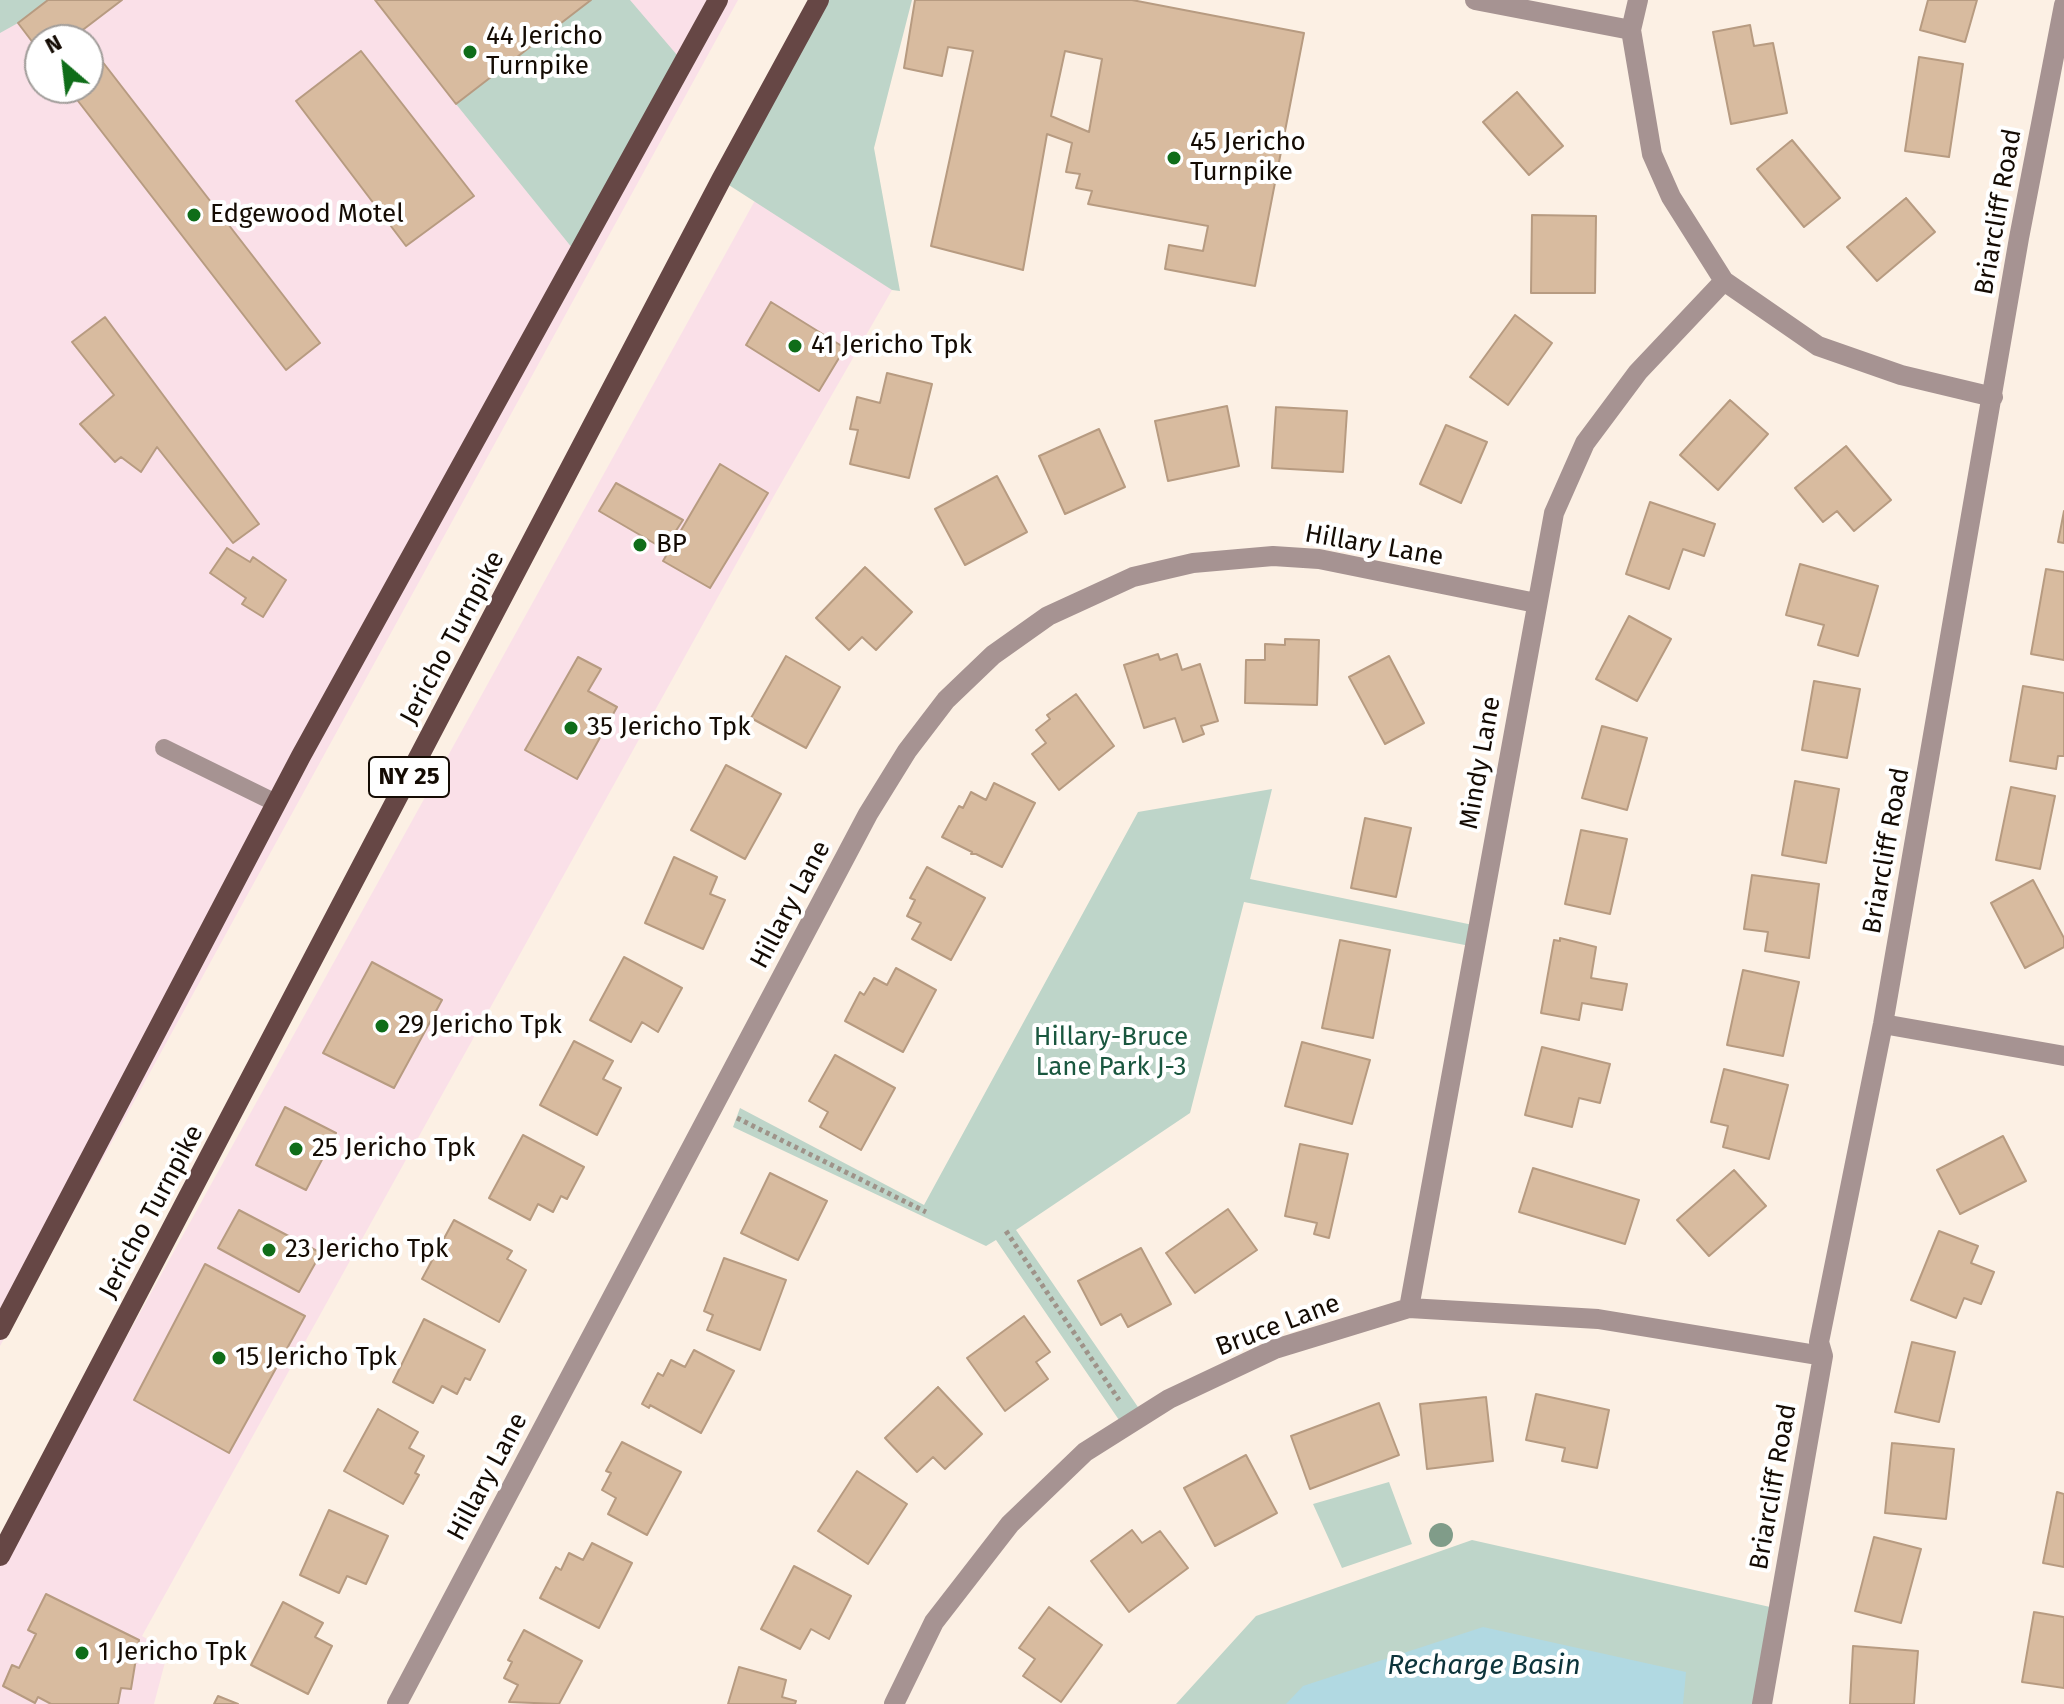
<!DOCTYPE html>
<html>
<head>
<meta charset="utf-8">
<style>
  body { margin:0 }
  #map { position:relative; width:2064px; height:1704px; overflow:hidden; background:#fcf0e4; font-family:"Fira Sans",sans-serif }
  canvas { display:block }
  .north { position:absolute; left:24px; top:24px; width:80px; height:80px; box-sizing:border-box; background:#fff; border:2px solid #a19d9a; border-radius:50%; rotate:332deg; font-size:22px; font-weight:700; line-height:32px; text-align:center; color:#140b03 }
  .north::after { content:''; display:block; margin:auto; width:28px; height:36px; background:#0f6d19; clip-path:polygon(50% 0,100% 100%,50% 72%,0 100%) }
</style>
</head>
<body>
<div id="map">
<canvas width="2064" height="1704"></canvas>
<div class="north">N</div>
</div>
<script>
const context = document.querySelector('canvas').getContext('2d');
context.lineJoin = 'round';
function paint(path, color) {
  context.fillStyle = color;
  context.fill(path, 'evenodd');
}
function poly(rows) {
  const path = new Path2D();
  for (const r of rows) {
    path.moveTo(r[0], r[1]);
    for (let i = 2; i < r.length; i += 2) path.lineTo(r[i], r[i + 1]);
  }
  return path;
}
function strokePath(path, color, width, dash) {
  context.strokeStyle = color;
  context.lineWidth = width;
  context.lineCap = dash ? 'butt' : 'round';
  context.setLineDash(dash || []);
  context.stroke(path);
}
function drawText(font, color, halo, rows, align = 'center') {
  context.font = font + ' "Fira Sans",sans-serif';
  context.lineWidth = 8;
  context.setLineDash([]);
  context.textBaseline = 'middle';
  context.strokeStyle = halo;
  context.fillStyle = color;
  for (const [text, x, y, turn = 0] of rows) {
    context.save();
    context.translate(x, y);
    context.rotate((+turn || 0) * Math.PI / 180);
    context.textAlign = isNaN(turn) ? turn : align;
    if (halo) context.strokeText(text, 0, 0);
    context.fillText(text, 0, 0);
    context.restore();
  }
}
const commercial = poly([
  [0,0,738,0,0,1346],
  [40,40,88,40,88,88,40,88],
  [758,195,892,290,775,494,142,1636,168,1651,154,1704,0,1704,0,1566]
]);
const green = poly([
  [0,0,48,0,18,23,0,33],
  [591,0,630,0,683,62,577,254,456,104],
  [820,0,912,0,874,148,900,291,892,290,721,180],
  [1272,789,1250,879,1473,925,1470,946,1244,902,1190,1113,1016,1230,1140,1410,1119,1420,996,1240,986,1246,733,1127,740,1108,924,1205,1138,812],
  [1389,1482,1412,1544,1342,1568,1313,1504],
  [1472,1540,1779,1609,1762,1704,1176,1704,1256,1616]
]);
const water = poly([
  [1483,1627,1686,1672,1683,1704,1286,1704,1303,1686]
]);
const building = poly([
  [48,0,122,0,80,32,86,40,40,40,40,52,18,23,48,0],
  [375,0,591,0,456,104,375,0],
  [915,0,1132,0,1304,33,1255,286,1165,269,1169,245,1203,251,1208,226,1088,204,1092,191,1076,188,1080,174,1066,172,1072,143,1047,134,1023,270,931,246,973,51,948,47,942,76,904,68,915,0],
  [1065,51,1102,59,1089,132,1051,116,1065,51],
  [1928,0,1977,0,1965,42,1920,30,1928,0],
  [1750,25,1754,46,1773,43,1787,113,1731,124,1713,32,1750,25],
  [88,43,320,343,286,370,68,88,88,88,88,43],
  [361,51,474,196,406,246,296,101,361,51],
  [1919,57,1963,64,1949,157,1905,151,1919,57],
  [1517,92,1563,146,1529,175,1483,122,1517,92],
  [1792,140,1840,198,1804,227,1757,169,1792,140],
  [1906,198,1935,232,1877,281,1847,247,1906,198],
  [1532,215,1596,216,1595,293,1531,293,1532,215],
  [771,302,845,348,819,391,746,345,771,302],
  [1515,315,1552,343,1508,405,1470,377,1515,315],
  [105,317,259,524,233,543,157,447,141,472,121,457,115,462,80,424,114,395,72,342,105,317],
  [887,373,932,384,909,478,850,464,858,430,850,429,857,397,880,403,887,373],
  [1730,400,1768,434,1718,490,1680,455,1730,400],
  [1227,406,1239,466,1168,481,1155,421,1227,406],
  [1276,407,1347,411,1343,472,1272,468,1276,407],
  [1446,425,1487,442,1461,503,1420,484,1446,425],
  [1099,429,1125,487,1065,514,1039,456,1099,429],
  [1846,446,1891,500,1854,531,1837,511,1823,522,1795,488,1846,446],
  [720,464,768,493,710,588,663,561,720,464],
  [997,476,1027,532,965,565,935,509,997,476],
  [616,483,683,520,664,549,599,511,616,483],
  [1650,502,1715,524,1704,556,1683,549,1669,589,1626,574,1650,502],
  [2064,511,2064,543,2058,542,2064,511],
  [227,548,250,562,253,557,286,580,263,617,242,604,246,598,210,573,227,548],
  [1800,564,1878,586,1858,656,1818,645,1824,625,1786,615,1800,564],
  [865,567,912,612,876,650,862,637,849,650,816,618,865,567],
  [2046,569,2064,572,2064,660,2031,654,2046,569],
  [1629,616,1671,639,1637,701,1596,679,1629,616],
  [1285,639,1319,640,1317,705,1245,703,1246,660,1265,660,1265,644,1285,645,1285,639],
  [1158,654,1160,660,1177,654,1182,670,1200,664,1218,721,1201,726,1204,734,1183,742,1175,718,1144,728,1124,665,1158,654],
  [786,656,840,687,806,748,751,718,786,656],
  [1389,656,1424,723,1385,744,1349,677,1389,656],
  [578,657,601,669,588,691,617,707,577,779,525,750,578,657],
  [1814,681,1860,689,1847,758,1802,750,1814,681],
  [2023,686,2064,693,2064,756,2058,756,2056,769,2010,761,2023,686],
  [1076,694,1114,746,1059,790,1032,754,1046,743,1036,730,1050,719,1047,715,1076,694],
  [1602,726,1647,738,1627,810,1582,798,1602,726],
  [726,765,781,794,745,859,691,830,726,765],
  [1795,781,1839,789,1826,863,1782,855,1795,781],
  [994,783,1035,803,1002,867,976,854,971,854,972,852,942,837,959,806,963,808,971,792,986,800,994,783],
  [2011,787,2055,796,2040,869,1996,860,2011,787],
  [1365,818,1411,828,1396,897,1351,888,1365,818],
  [1581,830,1627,839,1610,914,1565,904,1581,830],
  [674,857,717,877,710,894,725,900,703,949,645,923,674,857],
  [927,867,985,898,951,960,912,939,921,923,907,916,915,900,910,898,927,867],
  [1752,875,1819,884,1809,958,1765,951,1768,932,1744,929,1752,875],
  [2033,880,2064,938,2064,947,2025,968,1991,903,2033,880],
  [1560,938,1596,947,1591,978,1627,984,1622,1010,1582,1003,1579,1020,1541,1013,1554,940,1560,941,1560,938],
  [1340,940,1390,950,1373,1038,1322,1028,1340,940],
  [624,957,682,988,658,1032,642,1022,631,1042,590,1020,624,957],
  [372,962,442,1000,394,1088,323,1053,372,962],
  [896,968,936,990,903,1052,845,1021,860,992,864,995,874,978,887,985,896,968],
  [1743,970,1799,982,1783,1056,1727,1045,1743,970],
  [574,1041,613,1061,603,1079,621,1088,597,1135,540,1105,574,1041],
  [1302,1042,1370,1060,1352,1124,1285,1106,1302,1042],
  [1542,1047,1610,1064,1600,1103,1579,1098,1572,1127,1525,1115,1542,1047],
  [835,1055,895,1088,861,1150,820,1127,828,1112,809,1101,835,1055],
  [1724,1069,1788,1085,1769,1159,1723,1147,1728,1126,1711,1122,1724,1069],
  [285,1107,336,1133,306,1190,256,1165,285,1107],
  [523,1135,584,1167,567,1199,561,1196,553,1212,538,1204,530,1220,489,1198,523,1135],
  [2003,1136,2026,1181,1960,1214,1937,1170,2003,1136],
  [1300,1144,1348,1154,1329,1238,1314,1234,1317,1223,1285,1216,1300,1144],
  [1533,1168,1639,1200,1625,1244,1519,1212,1533,1168],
  [1734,1170,1766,1206,1709,1256,1677,1220,1734,1170],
  [770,1173,827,1201,798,1260,741,1233,770,1173],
  [1228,1209,1257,1250,1195,1293,1166,1253,1228,1209],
  [239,1210,321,1253,299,1292,218,1248,239,1210],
  [454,1220,512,1251,507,1259,526,1270,499,1322,422,1279,454,1220],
  [1939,1231,1978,1246,1971,1263,1994,1272,1981,1304,1964,1298,1956,1318,1911,1300,1939,1231],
  [1141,1248,1171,1304,1128,1327,1121,1314,1101,1325,1078,1281,1141,1248],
  [724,1258,786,1280,760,1350,707,1330,713,1315,704,1311,724,1258],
  [205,1264,305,1316,229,1453,134,1400,205,1264],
  [1024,1316,1050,1352,1036,1362,1048,1379,1005,1411,967,1358,1024,1316],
  [424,1319,485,1350,470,1380,465,1378,457,1394,442,1386,433,1403,393,1382,424,1319],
  [1912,1342,1955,1352,1939,1422,1895,1412,1912,1342],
  [694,1350,734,1371,701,1433,650,1405,649,1408,642,1404,658,1373,663,1376,671,1360,685,1367,694,1350],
  [938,1387,982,1434,945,1469,933,1457,917,1472,885,1438,938,1387],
  [1536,1394,1609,1410,1597,1468,1562,1461,1565,1448,1526,1440,1536,1394],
  [1486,1397,1493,1461,1427,1469,1420,1404,1486,1397],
  [1379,1403,1399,1455,1310,1489,1291,1436,1379,1403],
  [378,1409,418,1432,409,1448,424,1456,415,1473,419,1475,403,1504,344,1471,378,1409],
  [622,1442,681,1472,647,1535,608,1514,616,1498,602,1490,611,1473,606,1471,622,1442],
  [1892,1443,1954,1449,1946,1519,1885,1513,1892,1443],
  [1246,1455,1277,1513,1215,1546,1184,1488,1246,1455],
  [857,1471,907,1504,868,1564,818,1531,857,1471],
  [2057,1492,2064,1494,2064,1567,2043,1563,2057,1492],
  [329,1510,388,1536,366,1584,347,1576,339,1593,300,1575,329,1510],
  [1132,1530,1142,1543,1160,1531,1188,1568,1129,1612,1091,1561,1132,1530],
  [1874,1537,1921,1549,1901,1623,1855,1611,1874,1537],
  [592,1543,632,1563,599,1628,540,1598,556,1567,561,1570,569,1553,583,1560,592,1543],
  [794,1566,851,1596,829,1639,811,1629,800,1649,761,1629,794,1566],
  [46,1594,139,1640,131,1689,121,1688,118,1704,51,1704,38,1697,35,1703,3,1686,12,1665,19,1668,36,1634,28,1630,46,1594],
  [283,1602,323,1623,315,1637,332,1646,308,1694,251,1665,283,1602],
  [1049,1607,1102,1645,1061,1702,1023,1676,1035,1659,1019,1648,1049,1607],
  [2034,1612,2064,1617,2064,1688,2022,1682,2034,1612],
  [524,1630,582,1661,559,1704,509,1702,518,1685,504,1678,512,1662,508,1660,524,1630],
  [1853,1646,1918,1651,1914,1704,1850,1704,1853,1646],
  [739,1667,786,1680,782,1697,796,1701,795,1704,728,1704,739,1667],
  [218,1696,238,1704,214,1704,218,1696]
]);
const path = poly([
  [737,1118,926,1212],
  [1006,1231,1119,1400]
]);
const lane = poly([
  [164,748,276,803]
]);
const street = poly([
  [1475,0,1631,30],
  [1638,0,1631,30,1652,154,1671,197,1724,281,1818,346,1901,375,1993,397],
  [1883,1024,2064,1056],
  [1409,1308,1554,513,1585,443,1638,372,1724,281],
  [397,1704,868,814,907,751,946,700,993,655,1048,616,1133,577,1193,563,1273,556,1319,559,1536,603],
  [894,1704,934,1622,1010,1524,1085,1452,1169,1399,1275,1349,1409,1308,1598,1319,1823,1356],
  [1762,1704,1823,1356,1819,1342,1883,1024,2019,238,2064,5]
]);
const primary = poly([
  [0,1330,301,756,718,0],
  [0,1556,721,180,819,0]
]);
const trees = [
  [1441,1535]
];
const markers = [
  [470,52,8,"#0f6d19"],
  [1174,158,8,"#0f6d19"],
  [194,215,8,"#0f6d19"],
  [795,346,8,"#0f6d19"],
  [640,545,8,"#0f6d19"],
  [571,728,8,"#0f6d19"],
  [382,1026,8,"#0f6d19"],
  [296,1149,8,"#0f6d19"],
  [269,1250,8,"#0f6d19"],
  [219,1358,8,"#0f6d19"],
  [82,1653,8,"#0f6d19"]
];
const shields = [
  [409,777,80]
];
const shieldNames = [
  ["NY 25",409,777]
];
const poiNames = [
  ["44 Jericho",486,37],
  ["Turnpike",486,67],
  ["45 Jericho",1190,143],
  ["Turnpike",1190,173],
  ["Edgewood Motel",210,215],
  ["41 Jericho Tpk",811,346],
  ["BP",656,545],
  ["35 Jericho Tpk",587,728],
  ["29 Jericho Tpk",398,1026],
  ["25 Jericho Tpk",312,1149],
  ["23 Jericho Tpk",285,1250],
  ["15 Jericho Tpk",235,1358],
  ["1 Jericho Tpk",98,1653]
];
const streetNames = [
  ["Briarcliff Road",1999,212,-80],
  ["Hillary Lane",1374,546,10],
  ["Jericho Turnpike",453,638,-62],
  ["Mindy Lane",1481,763,-80],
  ["Briarcliff Road",1887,851,-80],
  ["Hillary Lane",791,905,-62],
  ["Jericho Turnpike",152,1212,-62],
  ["Bruce Lane",1278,1326,-21],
  ["Hillary Lane",488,1477,-62],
  ["Briarcliff Road",1774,1487,-80]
];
const parkNames = [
  ["Hillary-Bruce",1111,1038],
  ["Lane Park J-3",1111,1068]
];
const waterNames = [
  ["Recharge Basin",1484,1666]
];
paint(commercial, '#fae0e8');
paint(green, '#bed5c9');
paint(water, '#b1d9e2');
paint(building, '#d8bb9f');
strokePath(building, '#b79b81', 2);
strokePath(path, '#9e9389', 5, [4, 4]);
strokePath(lane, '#a69392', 18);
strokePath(street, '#a69392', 20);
strokePath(primary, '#664745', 20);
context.fillStyle = '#809c89';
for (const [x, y] of trees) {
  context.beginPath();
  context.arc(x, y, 12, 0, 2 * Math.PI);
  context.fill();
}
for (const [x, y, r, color] of markers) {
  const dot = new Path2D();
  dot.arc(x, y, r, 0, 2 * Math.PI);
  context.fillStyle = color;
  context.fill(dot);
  strokePath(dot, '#fff', 3);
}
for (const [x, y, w] of shields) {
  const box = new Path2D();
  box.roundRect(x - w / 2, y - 20, w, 40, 6);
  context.fillStyle = '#fff';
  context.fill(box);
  strokePath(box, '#140b03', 2);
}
drawText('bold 24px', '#140b03', null, shieldNames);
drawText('26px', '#140b03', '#fff', poiNames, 'left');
drawText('26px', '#140b03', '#fff', streetNames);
drawText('26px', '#1a573f', '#fff', parkNames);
drawText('italic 28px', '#0d343b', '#fff', waterNames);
</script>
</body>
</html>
